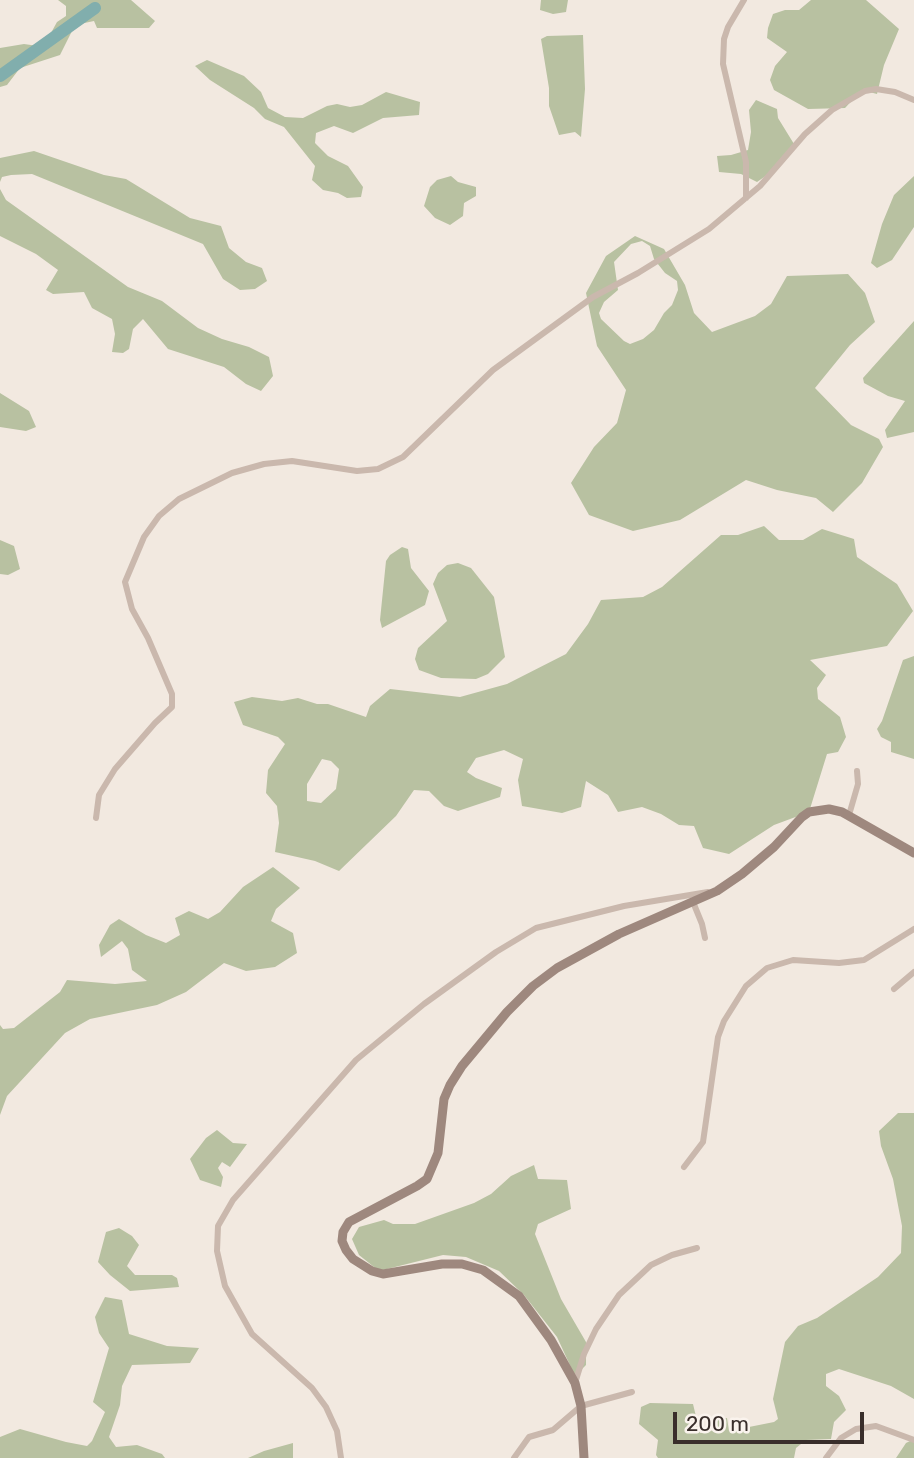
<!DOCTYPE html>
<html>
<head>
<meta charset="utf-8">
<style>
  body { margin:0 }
  #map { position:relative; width:914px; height:1458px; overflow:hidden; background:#f2e9e0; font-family:Rubik,sans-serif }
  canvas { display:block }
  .scale { position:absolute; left:673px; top:1412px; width:191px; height:32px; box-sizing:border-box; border:4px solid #392e2b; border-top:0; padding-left:9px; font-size:21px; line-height:24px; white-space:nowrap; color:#392e2b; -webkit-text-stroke:5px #faf3ed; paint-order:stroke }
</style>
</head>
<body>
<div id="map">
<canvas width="914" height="1458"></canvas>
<div class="scale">200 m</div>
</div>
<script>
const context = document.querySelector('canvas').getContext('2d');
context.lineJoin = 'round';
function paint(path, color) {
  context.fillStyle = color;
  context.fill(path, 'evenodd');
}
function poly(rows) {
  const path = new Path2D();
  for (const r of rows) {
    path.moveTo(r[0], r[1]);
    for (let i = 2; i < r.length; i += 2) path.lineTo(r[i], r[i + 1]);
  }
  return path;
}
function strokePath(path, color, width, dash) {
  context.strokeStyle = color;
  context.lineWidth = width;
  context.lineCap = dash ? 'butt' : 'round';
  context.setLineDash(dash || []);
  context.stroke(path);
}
const green = poly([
  [58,0,131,0,155,21,149,28,97,28,94,21,75,25,60,55,20,68,7,85,0,87,0,48,24,44,38,46,46,42,57,22,66,16,66,6],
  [541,0,568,0,566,12,553,14,540,10],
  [811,0,866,0,899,29,884,65,877,94,862,90,845,108,808,109,774,90,770,80,775,66,787,52,767,38,768,28,773,14,785,10,799,10],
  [583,35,585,89,581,137,575,132,559,135,549,106,549,88,541,39,547,36],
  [207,60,244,76,261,92,268,108,285,117,303,118,327,106,337,104,350,107,362,105,386,92,420,102,419,115,383,118,353,133,334,126,316,133,315,143,328,156,348,166,363,187,361,197,347,198,338,193,323,190,312,180,315,166,284,127,265,119,254,108,210,80,195,66],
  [756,100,777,109,778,118,794,144,767,175,757,182,741,174,719,172,717,156,731,155,748,150,751,132,749,110],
  [34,151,104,175,126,179,190,218,221,226,229,248,246,262,262,268,267,281,255,289,240,290,223,279,203,244,32,174,11,175,2,177,0,182,0,158],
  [451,176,458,182,476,187,476,196,464,203,463,216,450,225,435,218,424,206,430,187,437,180],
  [914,176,914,227,892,260,877,268,871,263,882,224,894,195],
  [0,189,6,200,128,287,162,301,198,328,222,339,249,347,269,357,273,376,261,391,246,384,224,367,168,349,143,319,133,329,129,349,123,353,112,352,115,334,112,319,92,308,84,292,53,294,46,290,58,270,36,254,0,236],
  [635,236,664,249,685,285,694,313,712,332,755,316,771,304,787,276,848,274,865,293,875,322,850,345,815,388,851,425,879,439,883,447,862,483,833,512,816,498,777,490,746,480,680,520,633,531,589,515,571,483,594,447,617,423,626,390,597,346,586,293,606,256],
  [642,241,650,246,654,259,665,273,677,281,678,290,672,305,664,313,654,330,643,339,630,344,624,341,601,319,599,313,604,302,618,290,614,262,631,244],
  [914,321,914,432,887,438,885,430,905,401,888,396,864,383,863,378],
  [0,393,29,411,36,427,26,431,0,427],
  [764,526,779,540,803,540,822,529,854,539,857,557,897,584,913,611,887,646,810,660,826,675,817,688,818,699,840,717,846,737,838,752,827,754,809,812,774,825,729,854,703,848,694,826,679,825,661,814,642,807,618,812,608,795,586,781,581,807,562,813,522,806,518,780,523,759,504,750,476,758,467,772,476,778,502,788,500,797,458,811,444,806,429,791,414,790,396,816,339,871,315,861,275,852,279,823,277,806,266,793,268,770,285,744,278,737,243,725,234,702,252,697,282,701,298,698,317,704,328,704,366,717,370,706,390,689,460,697,507,684,566,654,588,624,601,600,643,597,662,587,721,535,738,535],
  [322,759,331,761,339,769,336,789,321,803,307,801,307,784],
  [0,540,14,546,20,569,8,575,0,574],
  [402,547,408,549,411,568,429,591,425,605,382,628,380,620,386,561,390,555],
  [458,563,471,568,494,597,505,657,488,674,476,679,441,678,419,670,415,659,418,648,447,621,433,584,438,573,447,565],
  [914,656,914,759,891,752,891,742,881,737,877,729,882,721,903,660],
  [273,867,300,888,276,909,271,921,293,933,297,953,275,967,246,971,224,963,186,992,157,1005,90,1019,65,1033,7,1096,0,1115,0,1025,3,1029,14,1028,60,992,67,980,115,984,147,981,132,970,128,949,122,941,101,957,99,945,110,925,119,919,146,935,166,943,180,935,175,918,189,911,208,919,220,912,243,887],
  [898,1113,914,1113,914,1399,891,1386,839,1369,826,1374,826,1386,839,1396,846,1410,834,1422,831,1439,806,1440,796,1448,794,1458,658,1458,656,1455,658,1440,639,1424,641,1407,650,1403,693,1404,700,1433,714,1430,713,1418,727,1418,729,1431,774,1422,778,1419,773,1399,785,1342,798,1326,817,1318,878,1277,901,1253,902,1226,893,1179,881,1146,879,1131],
  [217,1130,233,1143,247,1144,230,1167,222,1162,218,1168,223,1177,221,1187,200,1180,190,1159,206,1138],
  [534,1165,538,1179,567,1180,571,1209,538,1224,535,1234,561,1299,586,1342,586,1365,575,1376,557,1337,524,1295,499,1271,466,1257,443,1255,379,1271,359,1255,352,1239,359,1227,384,1220,393,1224,415,1224,474,1203,491,1194,511,1176],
  [119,1228,132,1236,139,1245,127,1266,135,1275,172,1275,177,1278,179,1287,130,1291,110,1275,98,1262,106,1232],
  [105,1297,122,1300,129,1334,167,1346,199,1348,190,1363,132,1365,122,1386,120,1405,109,1437,116,1447,137,1445,162,1454,165,1458,0,1458,0,1437,20,1429,66,1442,87,1446,92,1441,105,1412,93,1402,109,1348,99,1333,95,1317],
  [914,1439,914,1458,896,1458,906,1443],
  [293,1443,293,1458,248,1458,264,1451]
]);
const river = poly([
  [0,76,95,8]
]);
const street = poly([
  [744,0,728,27,724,39,723,64,746,162,746,198],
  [849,815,858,784,857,771],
  [96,818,99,795,115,769,155,723,172,707,172,694,148,638,132,609,125,582,144,537,159,516,179,499,232,473,264,464,292,461,357,471,378,469,403,457,493,370,593,297,638,273,709,229,760,186,805,134,832,110,865,91,876,89,895,92,914,100],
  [693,902,702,924,705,938],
  [894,989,914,972],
  [684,1167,703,1142,718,1037,724,1021,746,986,767,968,793,960,839,963,864,960,914,929],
  [575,1383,584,1354,596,1329,619,1295,651,1265,672,1255,697,1248],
  [341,1458,337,1431,326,1407,312,1388,252,1334,225,1286,217,1251,218,1226,233,1200,356,1060,424,1004,496,952,536,928,624,906,708,892],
  [514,1458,529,1437,553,1430,581,1406,632,1392],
  [826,1458,841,1438,856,1429,876,1426,914,1440]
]);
const secondary = poly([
  [584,1458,581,1406,575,1383,551,1340,519,1296,483,1270,462,1264,442,1264,383,1274,372,1271,353,1259,346,1250,342,1241,343,1232,349,1222,417,1186,427,1179,438,1153,444,1099,450,1085,462,1066,507,1012,533,986,557,968,619,934,717,891,742,874,774,847,802,817,809,812,829,809,842,812,914,853]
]);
paint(green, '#b8c1a1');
strokePath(river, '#81aead', 12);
strokePath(street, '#cab8ad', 6);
strokePath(secondary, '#9e887e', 9);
</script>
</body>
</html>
